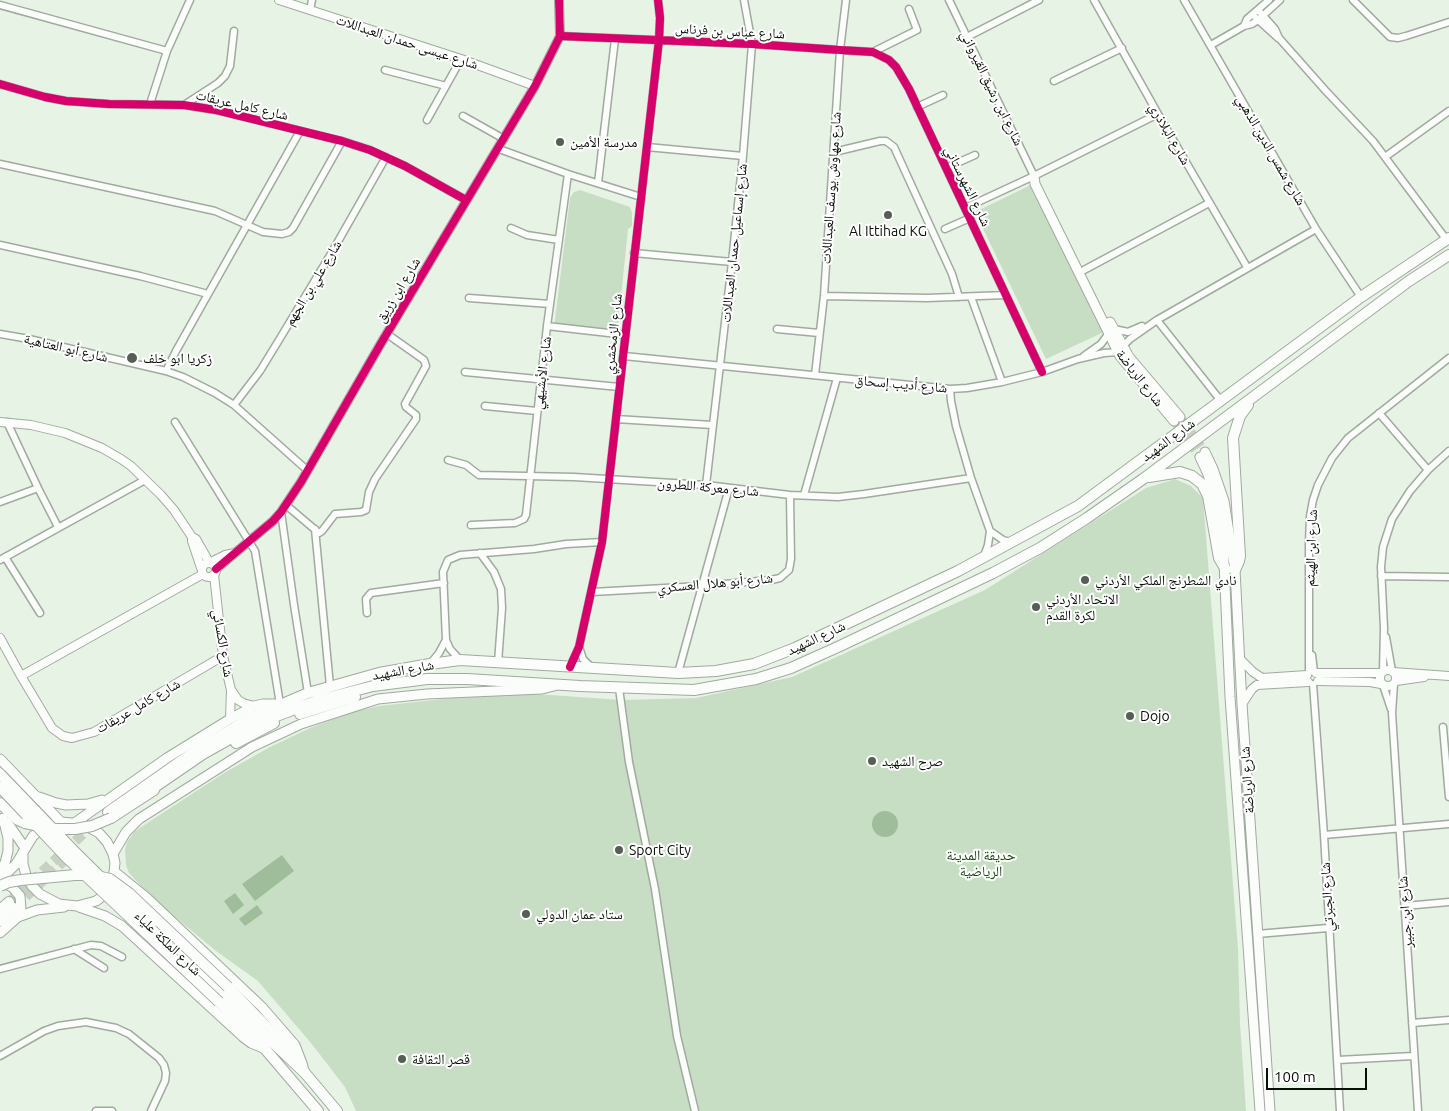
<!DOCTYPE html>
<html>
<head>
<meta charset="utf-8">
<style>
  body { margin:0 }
  #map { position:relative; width:1449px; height:1111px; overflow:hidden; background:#e7f3e5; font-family:Ubuntu,sans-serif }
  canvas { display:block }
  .scale { position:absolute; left:1266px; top:1068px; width:101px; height:22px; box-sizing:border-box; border:2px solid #080f07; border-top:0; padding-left:6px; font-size:15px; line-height:18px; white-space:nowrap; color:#080f07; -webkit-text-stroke:4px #fff; paint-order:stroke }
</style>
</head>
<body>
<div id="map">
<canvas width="1449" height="1111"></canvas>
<div class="scale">100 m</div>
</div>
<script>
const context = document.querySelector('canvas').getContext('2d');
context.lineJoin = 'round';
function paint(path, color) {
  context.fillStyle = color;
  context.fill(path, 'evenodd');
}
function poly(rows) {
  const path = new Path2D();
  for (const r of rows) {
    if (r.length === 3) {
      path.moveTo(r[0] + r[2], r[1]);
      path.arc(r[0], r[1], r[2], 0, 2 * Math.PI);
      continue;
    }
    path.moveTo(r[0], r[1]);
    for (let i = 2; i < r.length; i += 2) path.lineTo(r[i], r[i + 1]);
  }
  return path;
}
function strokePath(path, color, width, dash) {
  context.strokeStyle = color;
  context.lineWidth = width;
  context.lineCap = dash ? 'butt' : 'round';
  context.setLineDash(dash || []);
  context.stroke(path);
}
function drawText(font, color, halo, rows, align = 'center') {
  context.font = font + ' Ubuntu,"Noto Naskh Arabic",sans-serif';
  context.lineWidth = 4;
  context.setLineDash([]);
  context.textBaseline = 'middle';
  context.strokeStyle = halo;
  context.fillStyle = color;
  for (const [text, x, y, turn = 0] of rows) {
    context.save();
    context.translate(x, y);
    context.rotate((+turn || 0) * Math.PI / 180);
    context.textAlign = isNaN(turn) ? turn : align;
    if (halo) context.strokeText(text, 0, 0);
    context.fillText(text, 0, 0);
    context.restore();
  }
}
const green = poly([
  [1033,184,1104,332,1046,359,975,212],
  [580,190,630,207,632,213,632,226,628,229,617,335,554,328,570,198,574,192],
  [1175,479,1191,486,1203,498,1238,949,1240,1024,1246,1111,356,1111,345,1087,311,1043,258,981,216,951,151,897,129,873,126,865,125,850,127,842,135,831,224,773,270,747,310,728,352,712,379,706,506,692,622,700,696,698,792,677,985,590,1146,488]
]);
const water = poly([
  [885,824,13],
  [282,855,294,871,255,901,242,884],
  [235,893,244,905,233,914,224,901],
  [257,905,263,913,245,926,239,919]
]);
const secondaryTunnel = poly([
  [1180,417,1205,452],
  [1174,421,1200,457]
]);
const trunkTunnel = poly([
  [9,902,94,824],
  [15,907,68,857]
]);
const minor = poly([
  [949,0,1034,176],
  [1094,0,1158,114,1247,267],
  [1184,0,1316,229,1361,297],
  [1353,0,1390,37,1398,38,1406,36,1449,22],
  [0,5,167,51],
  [310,10,312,0],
  [1258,10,1275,29,1279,38,1325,90,1373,141,1446,239],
  [1256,18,1278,38],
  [1244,26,1247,19,1269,0],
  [560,36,752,44,840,50,873,52,889,60,896,67,909,89,1042,372],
  [967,37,1039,0],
  [1211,45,1244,26,1252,24,1258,20,1280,0],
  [873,52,917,30,909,9],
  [385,70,446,86],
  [1054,81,1122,48],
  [0,84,45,97,66,101,109,104,184,105,216,110,342,141,370,150,405,166,466,200],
  [150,104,167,51,190,0],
  [184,105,218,83,225,76,230,66,234,31],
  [917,107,943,95],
  [463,116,504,139],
  [427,120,461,59],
  [647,147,743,156],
  [499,149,568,174,641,197],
  [834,152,880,141,886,141,894,147,952,274,959,297],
  [1385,157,1449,111],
  [0,164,215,211,263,232,282,234,289,232,293,228,342,141],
  [946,168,975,155],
  [598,183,615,39],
  [965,208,1034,176,1158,114],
  [511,228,527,235,559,240],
  [945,229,970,218],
  [0,245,140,276,208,294],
  [634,253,732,262],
  [1084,270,1209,203],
  [824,296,927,298,1006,295],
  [971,297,1002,382],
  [469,298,550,304],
  [1157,320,1221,401],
  [547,326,626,335],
  [777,329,819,333],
  [1114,329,1128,332,1142,326],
  [0,334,29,339,166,371,183,377,215,393,234,405,307,470],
  [1123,346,1130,339,1157,320,1316,229],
  [624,356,950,389,967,388,1002,382,1042,372,1078,359,1104,353,1118,352],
  [1084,356,1101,344,1109,333],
  [166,371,176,351,300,131],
  [465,372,619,387],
  [815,375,824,296,840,50,846,0],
  [950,389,951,401,956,426,971,478,990,531,988,545,984,556],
  [234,405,260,371,279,340,332,252,386,157],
  [485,406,537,411],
  [1379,413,1428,470],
  [616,419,712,425],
  [7,422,38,488,58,527],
  [175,422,255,551,280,704],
  [448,460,466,465,479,475,574,477,706,485,790,495,838,497,864,494,971,478],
  [706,485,732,262,743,156,752,44,744,0],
  [804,495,837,378],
  [0,502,38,488],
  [286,505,319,533,322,531,335,514,361,512,366,510,369,492,375,479,416,419,416,415,406,407,405,404,426,366,424,360,387,334],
  [281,512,294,605,308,693],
  [471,525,515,523,524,519,526,515,547,326,568,174],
  [315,529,330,686],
  [990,531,1003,540,1010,542],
  [480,553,494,572,501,589,502,608,498,663],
  [5,557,40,613],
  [0,560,145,480],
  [1381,576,1449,577],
  [592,592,701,586,771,580,780,578,789,570,791,559,790,495],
  [367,613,366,599,371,593,444,583],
  [1386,637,1392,671],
  [579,647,583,659,591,667],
  [1312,655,1314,672],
  [460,660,450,649,446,640,443,572,448,560,460,555,534,549,566,544,602,542],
  [430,664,439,653,446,640],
  [570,667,579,647,602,542,659,40,660,18,658,0],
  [1383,671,1384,628,1381,567,1383,547,1392,519,1410,491,1428,470,1449,451],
  [678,673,729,488],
  [1309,673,1309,543,1310,516,1313,500,1318,485,1332,458,1348,438,1449,358],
  [1313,684,1324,835,1340,1111],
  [1394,684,1392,713,1418,1111],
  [1383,685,1391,709],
  [619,688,629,762,655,889,677,1036,695,1111],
  [1443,727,1449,797],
  [1324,835,1449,824],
  [1405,906,1449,902],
  [1257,934,1328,928],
  [74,949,104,968],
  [0,969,91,945,101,946,122,957],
  [1412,1023,1449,1020],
  [0,1056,44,1031,58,1026,86,1022,116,1028,129,1034,159,1058,164,1065,166,1073,165,1081,151,1111],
  [1338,1060,1413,1056],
  [96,1111,112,1111]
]);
const tertiary = poly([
  [279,0,461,59,535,86],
  [0,422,31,425,65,433,102,448,121,459,131,466,161,495,174,510,192,537,196,539,209,562],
  [192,537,192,541,201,568],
  [211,562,225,555,235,553],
  [209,570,7],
  [216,569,273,521,281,512,301,482,380,345,535,86,560,36,559,0],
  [214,575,223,656,231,690,230,719],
  [0,638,21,676,52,728,63,736,72,738,94,732,223,656],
  [1239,658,1253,672,1262,678,1307,675],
  [1388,678,8],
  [1393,672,1449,676],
  [1316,673,1381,673],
  [21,676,203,574],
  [1318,681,1370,682,1381,684],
  [1396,681,1424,677],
  [232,691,238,700,243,703,254,706],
  [1242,704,1252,689,1257,685,1308,682]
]);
const secondary = poly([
  [1034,176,1035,184,1120,356,1174,421],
  [1110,322,1129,357,1180,417],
  [1205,452,1213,469,1224,501,1235,570,1242,704,1270,1111],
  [1200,457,1207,472,1218,503,1223,540,1230,697,1260,1111],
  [0,759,61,822],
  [39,797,56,803,66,805,88,804,102,800],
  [7,822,25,848],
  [76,822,167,758,230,719,254,706,263,704,280,704],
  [113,854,126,832,139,819,252,747,301,724,378,699,427,694,542,689,554,686],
  [0,871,5,863,8,851,8,838,3,818],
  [115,872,147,898,262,1007,295,1045,303,1066],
  [0,880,16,864,33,836,45,826,61,822,83,824,99,833,107,842,113,854,115,863,113,880,109,889,103,896,96,901,77,906,59,904,40,894,32,886,26,875,23,864,23,852],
  [2,882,12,887,20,896,21,909,18,917],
  [79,907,105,916,122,926,243,1037,251,1043,263,1048],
  [0,933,18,917,37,910,64,907]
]);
const primary = poly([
  [151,927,305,1073,337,1111],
  [219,1002,266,1050,318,1111]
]);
const trunk = poly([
  [1149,477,1180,472,1192,476,1202,484,1208,496,1219,558,1226,570],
  [1235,570,1239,561,1240,556,1233,438,1240,416,1248,405],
  [300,714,355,697],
  [236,743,274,723],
  [149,791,203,754,258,723,319,700,373,686,427,679,467,679,580,686,694,690,756,679,791,668,840,646,993,573,1040,548,1087,518,1143,479,1409,281,1449,255],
  [0,803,18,820,25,823],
  [108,812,198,749,252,717,308,693,379,673,430,664,460,660,678,673,716,671,754,664,795,648,958,571,1078,506,1361,297,1449,238],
  [111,818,154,790],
  [0,910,9,902],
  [0,921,14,908],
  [228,987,293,1054,305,1073]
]);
const primaryBridge = poly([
  [0,774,73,850,151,927],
  [0,787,66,857,219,1002]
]);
const trunkBridge = poly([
  [25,823,55,829,75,829,92,826,111,818],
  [0,886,9,882,21,880,75,875,92,875,110,879,129,893,228,987]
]);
const cycleway = poly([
  [560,36,752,44,840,50,873,52,889,60,896,67,909,89,1042,372],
  [0,84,45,97,66,101,109,104,184,105,216,110,342,141,370,150,405,166,466,200],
  [216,569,273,521,281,512,301,482,380,345,535,86,560,36,559,0],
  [570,667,579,647,602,542,659,40,660,18,658,0]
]);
const markers = [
  [560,142,5,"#565f55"],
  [888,215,5,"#565f55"],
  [132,358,6,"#565f55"],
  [1085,580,5,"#565f55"],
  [1036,607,5,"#565f55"],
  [1130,716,5,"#565f55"],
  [872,761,5,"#565f55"],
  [619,850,5,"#565f55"],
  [526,914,5,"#565f55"],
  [402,1059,5,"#565f55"]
];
const streetNames = [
  ["شارع عباس بن فرناس",730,31,3],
  ["شارع عيسى حمدان العبداللات",407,42,18],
  ["شارع ابن رشيق القيرواني",992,88,64],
  ["شارع كامل عريقات",242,105,13],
  ["شارع البلاذري",1170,134,60],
  ["شارع شمس الدين الذهبي",1271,150,60],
  ["شارع الشهرستاني",968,186,64],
  ["شارع مهاوش يوسف العبداللات",831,188,-86],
  ["شارع إسماعيل حمدان العبداللات",734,243,-84],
  ["شارع علي بن الجهم",313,283,-59],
  ["شارع ابن زريق",398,290,-59],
  ["شارع الزمخشري",613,334,-84],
  ["شارع أبو العتاهية",66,348,13],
  ["شارع الأبشيهي",542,373,-83],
  ["شارع الرياضة",1140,378,52],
  ["شارع أديب إسحاق",901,384,5],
  ["شارع الشهيد",1168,440,-36],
  ["شارع معركة اللطرون",708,487,5],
  ["شارع ابن الهيثم",1311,548,-88],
  ["شارع أبو هلال العسكري",715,583,-5],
  ["شارع الشهيد",816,638,-25],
  ["شارع الكسائي",223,643,80],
  ["شارع الشهيد",403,670,-10],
  ["شارع كامل عريقات",138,706,-30],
  ["شارع الرياضة",1247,780,-94],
  ["شارع الجبرتي",1327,897,-93],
  ["شارع ابن جبير",1405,912,-94],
  ["شارع الملكة علياء",168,943,44]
];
const poiNames = [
  ["مدرسة الأمين",570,142],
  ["Al Ittihad KG",888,231,"center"],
  ["زكريا ابو خلف",143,358],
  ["نادي الشطرنج الملكي الأردني",1095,580],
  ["الاتحاد الأردني",1046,599],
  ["لكرة القدم",1046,615],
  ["Dojo",1140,716],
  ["صرح الشهيد",882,761],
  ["Sport City",629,850],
  ["ستاد عمان الدولي",536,914],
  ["قصر الثقافة",412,1059]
];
const parkNames = [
  ["حديقة المدينة",981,855],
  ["الرياضية",981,871]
];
paint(green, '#c8dec4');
paint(water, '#a0bd9b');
strokePath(secondaryTunnel, '#c6d1c4', 9, [9, 4.5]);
strokePath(trunkTunnel, '#c6d1c4', 10, [10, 5]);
strokePath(minor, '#a1aa9f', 9);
strokePath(tertiary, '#a1aa9f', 10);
strokePath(secondary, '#a1aa9f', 11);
strokePath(primary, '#a1aa9f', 12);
strokePath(trunk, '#a1aa9f', 12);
strokePath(minor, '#fbfdfb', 6);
strokePath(tertiary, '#fbfdfb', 8);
strokePath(secondary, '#fbfdfb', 9);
strokePath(primary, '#fbfdfb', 10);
strokePath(trunk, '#fbfdfb', 10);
strokePath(primaryBridge, '#a1aa9f', 12, []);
strokePath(trunkBridge, '#a1aa9f', 12, []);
strokePath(primaryBridge, '#fbfdfb', 10);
strokePath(trunkBridge, '#fbfdfb', 10);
strokePath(cycleway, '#d6006c', 8);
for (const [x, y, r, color] of markers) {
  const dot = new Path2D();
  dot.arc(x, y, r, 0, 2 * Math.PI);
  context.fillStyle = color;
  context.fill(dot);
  strokePath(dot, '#fff', 2);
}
drawText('14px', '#080f07', '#fff', streetNames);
drawText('14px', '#080f07', '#fff', poiNames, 'left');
drawText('14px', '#14470c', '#fff', parkNames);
</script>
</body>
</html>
